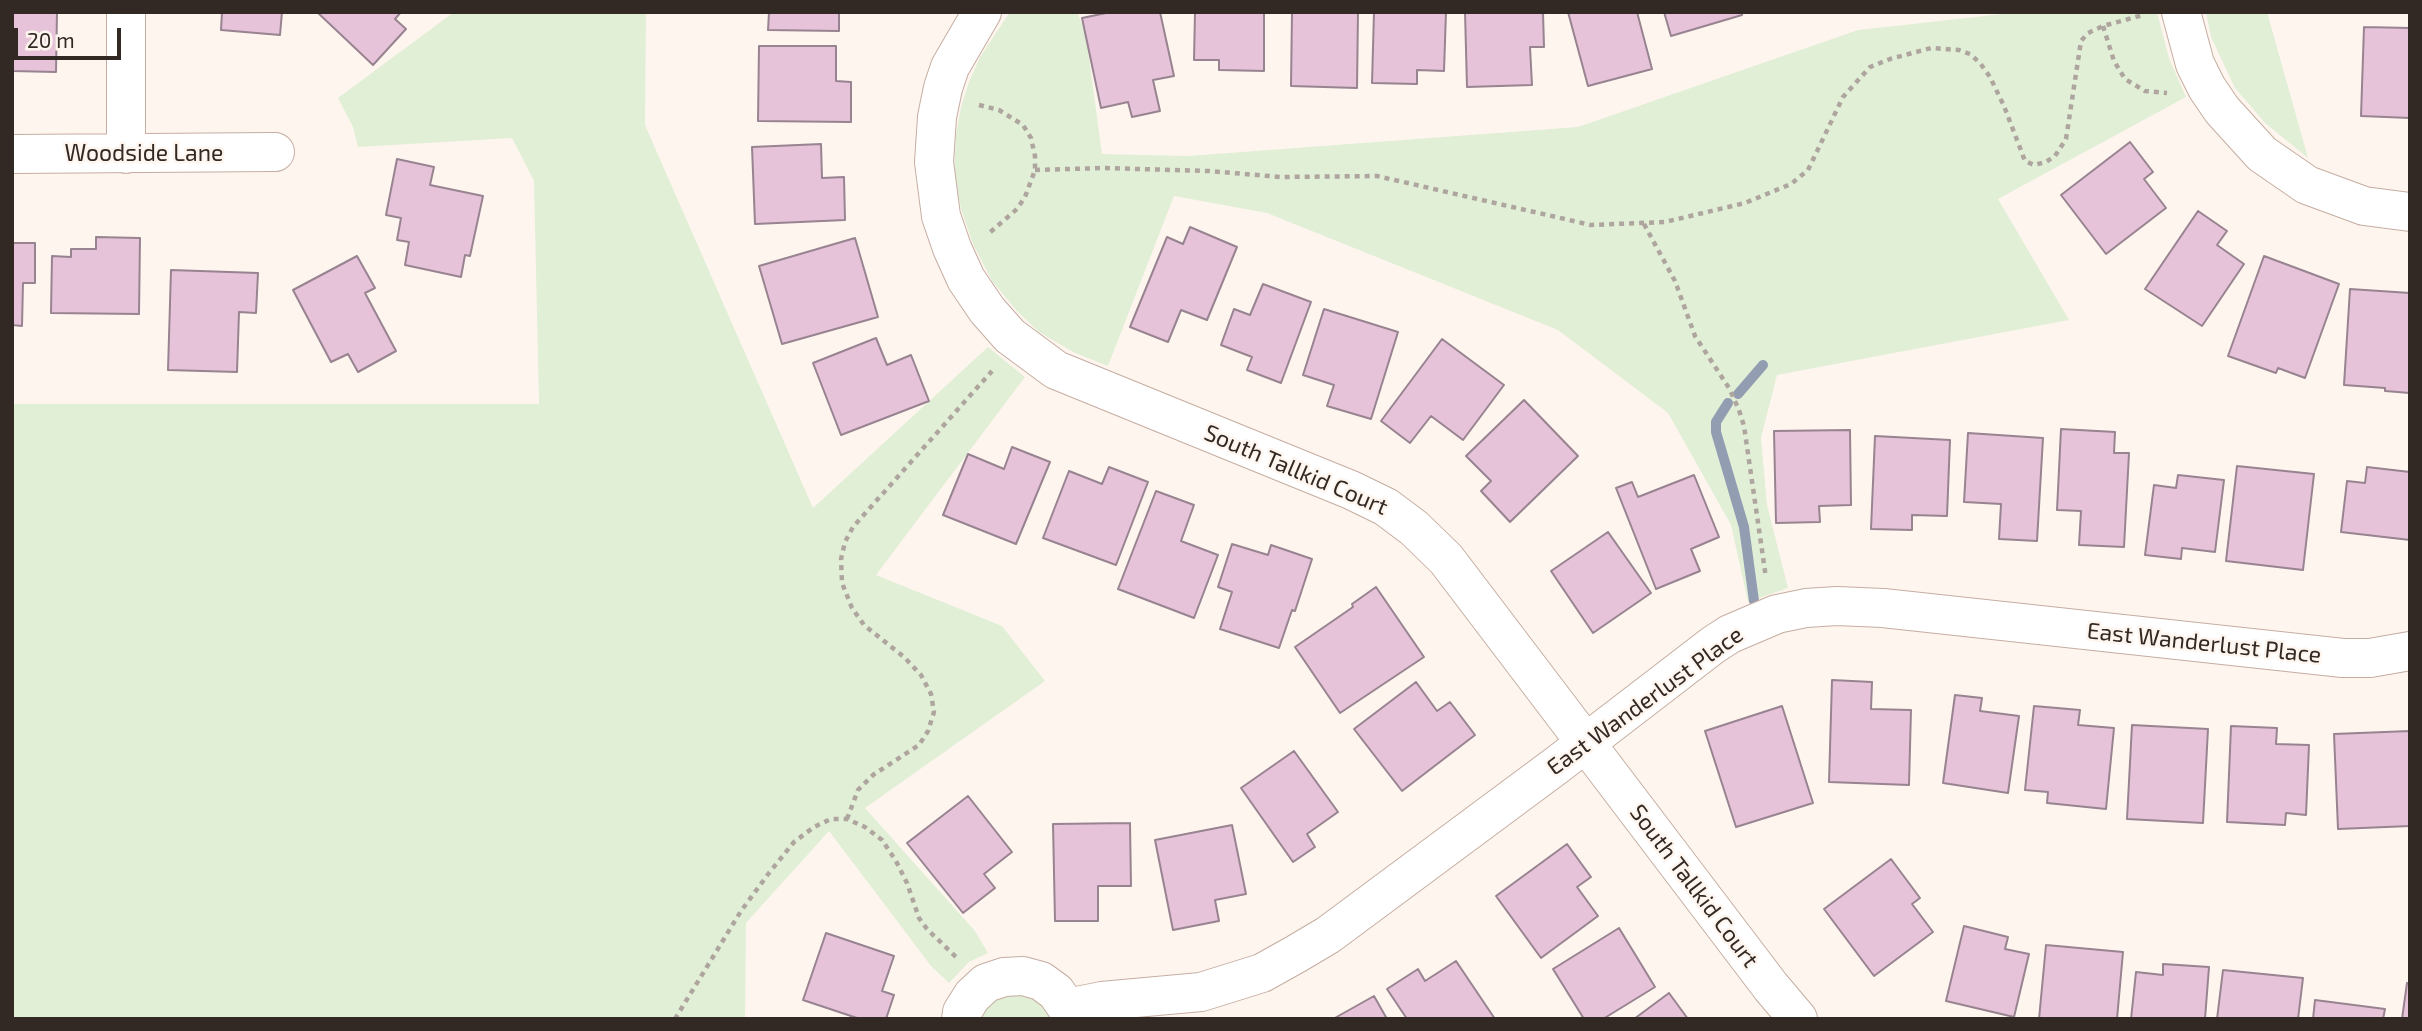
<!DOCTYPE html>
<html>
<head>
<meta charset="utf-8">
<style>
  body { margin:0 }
  #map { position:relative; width:2422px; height:1031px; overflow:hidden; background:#fff5ef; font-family:"Exo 2",sans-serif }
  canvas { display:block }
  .frame { position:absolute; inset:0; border:14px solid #322924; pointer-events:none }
  .scale { position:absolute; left:14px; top:28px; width:107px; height:32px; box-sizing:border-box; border:4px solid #322924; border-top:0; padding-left:9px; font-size:21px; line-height:24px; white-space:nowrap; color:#322924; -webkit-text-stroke:5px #fff5ef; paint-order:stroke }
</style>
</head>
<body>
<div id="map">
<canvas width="2422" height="1031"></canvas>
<div class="frame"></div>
<div class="scale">20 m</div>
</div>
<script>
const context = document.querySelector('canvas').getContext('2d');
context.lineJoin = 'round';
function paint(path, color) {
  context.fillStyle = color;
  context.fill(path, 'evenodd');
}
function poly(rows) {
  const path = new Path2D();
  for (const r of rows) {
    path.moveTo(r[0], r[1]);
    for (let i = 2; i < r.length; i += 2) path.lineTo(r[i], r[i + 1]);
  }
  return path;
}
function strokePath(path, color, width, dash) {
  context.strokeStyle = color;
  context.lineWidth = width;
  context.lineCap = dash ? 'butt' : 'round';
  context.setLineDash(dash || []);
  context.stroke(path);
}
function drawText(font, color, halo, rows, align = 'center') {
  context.font = font + ' "Exo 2",sans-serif';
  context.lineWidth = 5;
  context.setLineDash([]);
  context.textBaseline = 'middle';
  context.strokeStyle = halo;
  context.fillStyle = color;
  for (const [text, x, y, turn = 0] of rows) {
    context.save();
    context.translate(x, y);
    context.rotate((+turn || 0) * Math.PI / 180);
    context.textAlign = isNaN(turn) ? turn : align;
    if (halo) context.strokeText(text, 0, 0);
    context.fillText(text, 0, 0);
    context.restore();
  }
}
const green = poly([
  [454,12,646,12,645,125,813,508,988,347,1025,377,876,575,1002,626,1045,681,865,808,975,931,988,953,969,962,949,983,931,966,829,831,746,923,745,1019,12,1019,12,404,539,404,534,181,512,138,358,147,353,127,338,98],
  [1010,12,1077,12,1086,35,1102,154,1188,156,1578,127,1858,30,2020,12,2157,12,2169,58,2186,97,1998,199,2069,320,1777,375,1761,438,1767,505,1788,588,1748,602,1731,525,1668,413,1558,330,1267,213,1174,196,1108,366,1073,352,1039,332,1017,311,992,281,973,244,961,209,954,173,956,135,961,107,969,82,980,57],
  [2206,12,2267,12,2308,158,2265,123,2235,88,2211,37],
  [1032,994,1054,1019,976,1019,993,997]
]);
const stream = poly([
  [1738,394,1763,365],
  [1728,403,1716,422,1716,432,1744,527,1754,601]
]);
const building = poly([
  [12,12,57,12,56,72,12,71,12,12],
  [222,12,282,12,280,35,221,30,222,12],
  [317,12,401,12,395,19,406,29,373,65,317,12],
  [769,12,839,12,839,31,768,30,769,12],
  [1111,12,1160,12,1174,76,1153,80,1160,111,1132,117,1128,102,1101,108,1082,18,1111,12],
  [1195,12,1264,12,1264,71,1219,70,1219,60,1194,60,1195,12],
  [1292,12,1358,12,1357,88,1291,86,1292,12],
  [1374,12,1446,12,1444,71,1417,70,1417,84,1372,83,1374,12],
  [1465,12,1543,12,1544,47,1530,47,1532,85,1467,87,1465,12],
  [1568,12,1637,12,1652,69,1588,86,1568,12],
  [1664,12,1742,12,1742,15,1671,36,1664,12],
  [2364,27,2410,28,2410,118,2361,116,2364,27],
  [759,46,836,46,836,81,851,82,851,122,758,121,759,46],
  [2130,142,2153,172,2144,179,2166,208,2106,254,2061,195,2130,142],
  [821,144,822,178,844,177,845,220,755,224,752,147,821,144],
  [397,159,434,167,430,185,483,196,470,256,465,255,461,277,405,265,409,242,397,240,401,218,386,215,397,159],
  [2198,211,2227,231,2217,245,2244,264,2202,326,2145,289,2198,211],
  [1190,227,1237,247,1207,320,1181,310,1168,342,1130,327,1167,237,1183,244,1190,227],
  [96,237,140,238,139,314,51,313,52,256,71,257,71,249,96,249,96,237],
  [855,238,878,317,782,344,759,266,855,238],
  [12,243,35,243,35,283,23,283,22,326,12,325,12,243],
  [357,256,375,288,365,293,396,351,358,372,348,354,331,362,293,290,357,256],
  [2264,256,2339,284,2305,378,2278,368,2276,373,2228,356,2264,256],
  [171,270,258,273,256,313,239,312,237,372,168,370,171,270],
  [1263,284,1311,302,1281,383,1247,370,1252,357,1221,345,1234,309,1250,315,1263,284],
  [2350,289,2410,293,2410,393,2385,391,2385,388,2344,385,2350,289],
  [1324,309,1398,332,1371,419,1327,406,1334,385,1303,375,1324,309],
  [876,338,887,365,911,355,929,401,841,435,813,363,876,338],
  [1442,339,1504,385,1463,440,1431,416,1410,443,1381,421,1442,339],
  [1524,400,1578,456,1510,522,1481,491,1491,481,1466,456,1524,400],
  [2061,429,2115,432,2114,453,2129,453,2124,547,2079,545,2081,511,2057,510,2061,429],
  [1850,430,1851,505,1819,506,1820,522,1776,523,1774,431,1850,430],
  [1968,433,2043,438,2037,541,1999,539,2001,504,1964,502,1968,433],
  [1875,436,1950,440,1947,516,1912,515,1912,530,1871,529,1875,436],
  [1012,447,1050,462,1016,544,943,515,968,454,1004,469,1012,447],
  [2237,466,2314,474,2303,570,2226,561,2237,466],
  [1109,467,1148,482,1116,565,1043,538,1069,471,1102,484,1109,467],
  [2367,467,2410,472,2410,540,2341,532,2347,481,2365,483,2367,467],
  [1694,475,1719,537,1691,549,1700,571,1656,589,1616,488,1632,482,1638,497,1694,475],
  [2178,475,2224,480,2215,552,2182,548,2181,559,2145,555,2154,485,2176,488,2178,475],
  [1156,491,1194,505,1181,541,1218,555,1194,618,1118,589,1156,491],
  [1608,532,1651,593,1593,633,1551,571,1608,532],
  [1232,544,1268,555,1271,545,1312,559,1295,611,1292,610,1279,648,1220,629,1232,592,1218,587,1232,544],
  [1376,587,1424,657,1340,713,1295,647,1353,607,1352,604,1376,587],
  [1832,680,1872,682,1871,709,1911,710,1909,785,1829,782,1832,680],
  [1416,682,1437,711,1450,702,1475,735,1402,791,1354,729,1416,682],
  [1955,695,1982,698,1980,711,2019,716,2008,793,1943,783,1955,695],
  [1782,706,1813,803,1736,827,1705,731,1782,706],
  [2034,706,2080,710,2078,725,2114,728,2106,809,2047,803,2048,792,2025,790,2034,706],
  [2132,725,2208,729,2203,823,2127,819,2132,725],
  [2231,726,2277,728,2276,744,2309,745,2306,815,2286,813,2285,825,2227,822,2231,726],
  [2410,731,2410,826,2338,829,2334,734,2410,731],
  [1294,751,1338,812,1307,834,1315,847,1293,862,1241,788,1294,751],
  [968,796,1012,852,984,874,995,888,963,913,907,843,968,796],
  [1130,823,1131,886,1098,886,1098,921,1055,921,1053,824,1130,823],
  [1232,825,1246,894,1215,900,1219,921,1173,930,1155,840,1232,825],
  [1567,844,1591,877,1577,887,1598,916,1541,958,1496,896,1567,844],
  [1891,859,1920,898,1912,904,1933,932,1874,976,1824,909,1891,859],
  [1964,926,2008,937,2005,949,2029,954,2014,1017,1946,1001,1964,926],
  [1619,928,1655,987,1603,1019,1584,1019,1553,969,1619,928],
  [826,933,894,956,882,991,894,995,886,1019,860,1019,803,1000,826,933],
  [2046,945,2123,952,2117,1019,2039,1019,2046,945],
  [1456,961,1495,1019,1407,1019,1387,989,1418,969,1425,981,1456,961],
  [2163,964,2209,967,2205,1019,2131,1019,2136,972,2163,975,2163,964],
  [2223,970,2303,978,2298,1019,2217,1019,2223,970],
  [2407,983,2410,983,2410,1019,2402,1019,2407,983],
  [1669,993,1688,1019,1634,1019,1669,993],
  [1374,996,1387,1019,1333,1019,1374,996],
  [2315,1000,2385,1009,2383,1019,2313,1019,2315,1000]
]);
const path = poly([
  [2103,26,2114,61,2125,79,2145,91,2167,93],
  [979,105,999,110,1023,125,1031,138,1035,156,1035,170,1025,197,1017,209,987,235],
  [1035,170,1103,168,1209,171,1281,177,1377,176,1591,225,1665,222,1745,203,1791,184,1808,170,1843,97,1870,67,1890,59,1931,48,1959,50,1970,54,1980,63,1990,77,2004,106,2025,161,2034,165,2046,162,2055,156,2066,139,2081,41,2088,33,2103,26,2143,15],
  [1644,224,1675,281,1695,336,1729,388,1739,410,1744,426,1766,578],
  [847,819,858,790,873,775,919,745,928,731,934,712,931,694,921,675,904,657,864,625,852,608,842,583,841,559,845,542,853,527,992,371],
  [675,1019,741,911,769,873,794,842,814,827,831,819,847,819,865,827,882,840,896,861,907,883,919,918,927,929,958,959]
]);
const street = poly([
  [126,12,126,154],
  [982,12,950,67,943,88,937,117,934,162,941,216,952,248,966,279,987,310,1010,336,1056,370,1351,490,1386,507,1414,528,1446,559,1771,987,1798,1019],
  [2181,12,2195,64,2207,88,2222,110,2262,154,2307,185,2364,206,2410,212],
  [12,154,275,152],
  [1067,1008,1102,1001,1201,992,1262,973,1296,954,1328,935,1557,765,1713,645,1730,634,1777,614,1806,608,1837,606,1883,608,2343,658,2370,658,2410,651],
  [961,1019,962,1012,972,996,986,983,1004,977,1023,976,1041,981,1056,992,1067,1008,1071,1019]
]);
const streetNames = [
  ["Woodside Lane",144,153],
  ["South Tallkid Court",1296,470,23],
  ["East Wanderlust Place",2204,643,6],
  ["East Wanderlust Place",1645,701,-36],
  ["South Tallkid Court",1694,886,53]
];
paint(green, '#e1efd7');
strokePath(stream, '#939db1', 10);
paint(building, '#e6c3d8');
strokePath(building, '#988390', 2);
strokePath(street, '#c5ada1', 40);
strokePath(path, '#afa59f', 4.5, [5, 5]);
strokePath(street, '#fff', 38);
drawText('23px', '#322924', '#fff5ef', streetNames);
</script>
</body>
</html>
